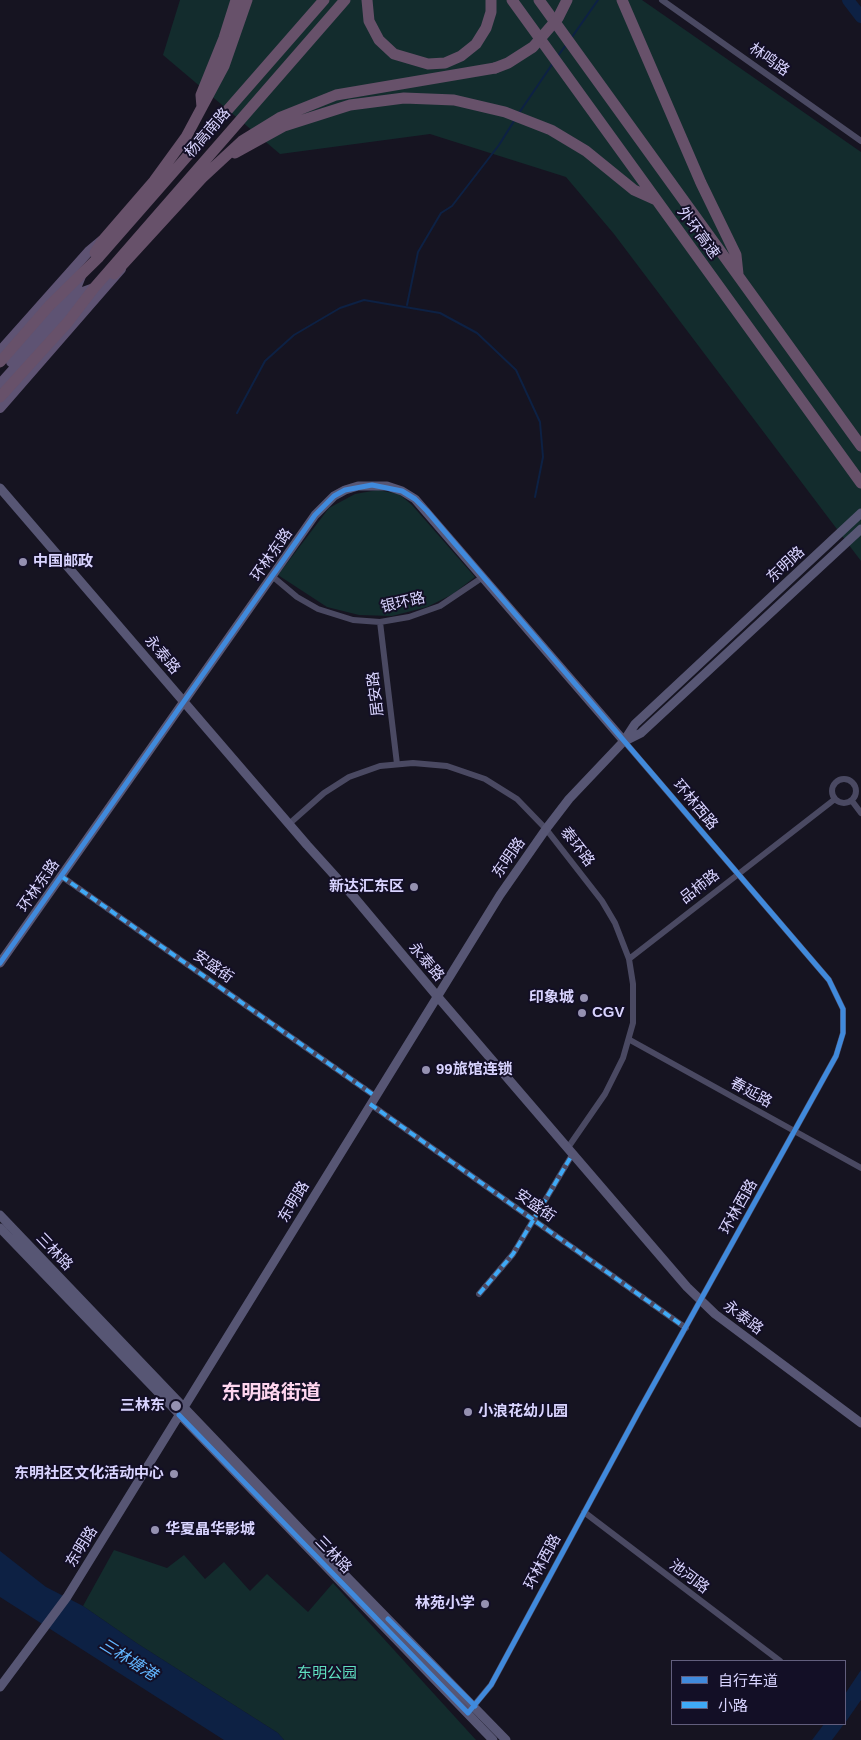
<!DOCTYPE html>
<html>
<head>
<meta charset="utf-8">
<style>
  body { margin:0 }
  #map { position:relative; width:861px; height:1740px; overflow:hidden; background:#161421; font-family:Helvetica,"Noto Sans SC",sans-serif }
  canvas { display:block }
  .legend { position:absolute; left:671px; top:1660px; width:175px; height:65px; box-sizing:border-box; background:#130f26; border:1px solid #625e7d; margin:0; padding:6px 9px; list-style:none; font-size:15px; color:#d9d4ff }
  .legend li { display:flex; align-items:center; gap:10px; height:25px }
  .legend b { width:25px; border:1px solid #625e7d }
</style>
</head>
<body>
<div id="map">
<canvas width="861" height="1740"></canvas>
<ul class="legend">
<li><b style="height:6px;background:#408adc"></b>自行车道</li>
<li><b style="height:6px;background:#3fa9f5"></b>小路</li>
</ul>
</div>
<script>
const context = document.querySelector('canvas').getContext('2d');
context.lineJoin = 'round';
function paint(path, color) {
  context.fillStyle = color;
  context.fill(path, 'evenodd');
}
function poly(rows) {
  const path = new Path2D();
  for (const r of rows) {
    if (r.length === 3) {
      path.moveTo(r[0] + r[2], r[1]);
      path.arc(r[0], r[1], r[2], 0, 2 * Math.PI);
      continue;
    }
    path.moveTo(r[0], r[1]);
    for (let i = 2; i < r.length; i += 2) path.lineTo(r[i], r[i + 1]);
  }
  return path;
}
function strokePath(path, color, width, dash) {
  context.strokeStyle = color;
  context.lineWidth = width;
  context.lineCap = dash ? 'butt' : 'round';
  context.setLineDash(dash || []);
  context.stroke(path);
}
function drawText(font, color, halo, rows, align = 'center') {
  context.font = font + ' Helvetica,"Noto Sans SC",sans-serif';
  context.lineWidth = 4;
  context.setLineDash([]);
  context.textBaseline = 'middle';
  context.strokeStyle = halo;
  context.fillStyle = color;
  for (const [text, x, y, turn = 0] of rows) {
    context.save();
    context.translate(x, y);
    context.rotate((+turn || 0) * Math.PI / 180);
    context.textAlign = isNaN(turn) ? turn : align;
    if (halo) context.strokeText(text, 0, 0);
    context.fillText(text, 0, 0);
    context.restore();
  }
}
const green = poly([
  [180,0,642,0,861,152,861,561,614,234,566,177,430,134,280,154,163,55],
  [378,490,399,494,412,505,475,577,453,594,427,607,392,616,359,615,327,607,278,575,329,508,355,494],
  [114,1550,167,1568,184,1555,205,1579,224,1562,250,1591,267,1574,308,1612,333,1583,476,1740,284,1740,278,1733,138,1644,83,1606]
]);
const water = poly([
  [0,1551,46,1587,83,1606,138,1644,278,1733,284,1740,224,1740,0,1597],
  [861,1670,861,1700,845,1723,845,1694],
  [824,1724,844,1724,832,1740,812,1740]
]);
const stream = poly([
  [572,37,598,0],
  [557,57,566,45],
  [519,113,553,63],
  [407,305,418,252,441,213,452,206,499,145,514,121],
  [237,413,265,361,294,335,340,308,364,300,440,313,477,333,516,370,540,422,543,457,535,497]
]);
const river = poly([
  [848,0,861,17]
]);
const street = poly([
  [662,0,861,141],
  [272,576,297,597,318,609,353,620,380,622,409,617,440,606,483,577],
  [380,622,397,764],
  [844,791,12],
  [852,801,861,813],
  [289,824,324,793,349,777,380,766,413,763,447,766,485,779,517,799,546,829,602,901,615,923,629,959,633,984,633,1023,623,1058,605,1094,567,1149],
  [61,876,375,1096],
  [629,959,835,799],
  [630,1040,861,1168],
  [370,1104,686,1328],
  [479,1294,513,1254,572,1155],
  [584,1512,780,1661],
  [471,1709,491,1685,639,1411,836,1056,843,1033,843,1009,829,980,624,741]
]);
const secondary = poly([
  [0,488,307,845,354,897,437,996,687,1287,715,1314,861,1423],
  [625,741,641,733,861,529],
  [0,963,315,515,334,496,345,490,358,486,387,486,402,491,415,499,624,741],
  [0,1215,305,1534,506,1740],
  [0,1228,493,1740],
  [0,1687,67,1597,500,895,546,829,569,799,624,741,635,724,861,513]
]);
const primary = poly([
  [0,351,89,251,101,241],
  [11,362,77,286,81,276],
  [0,384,83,292,94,288],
  [0,408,121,269]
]);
const highway = poly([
  [367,0,369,21,379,40,394,54,428,64,445,63,461,56,476,44,486,28,491,12,491,0],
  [512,0,861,483],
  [539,0,861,446],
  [622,0,701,183,736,255,738,274],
  [202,107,201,95,224,38,236,0],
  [235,153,284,126,350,105,404,98,454,100,505,112,551,130,586,151,634,190,654,199],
  [95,253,103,240,154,181,186,137,224,66,247,0],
  [114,274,202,178,242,141,281,117,336,95,495,68],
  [0,362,49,306,99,257,324,0],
  [0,397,68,322,94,288,345,0]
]);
const highwayBridge = poly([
  [495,68,508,63,533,47,558,18,567,0]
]);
const quiet = poly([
  [61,876,375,1096],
  [370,1104,686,1328],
  [479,1294,513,1254,572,1155]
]);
const cycleway = poly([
  [0,963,315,515,334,496,345,490,372,485,402,491,415,499,427,511,829,980,843,1009,843,1033,836,1056,639,1411,491,1685,468,1713,179,1415],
  [388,1619,475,1706]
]);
const markers = [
  [23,562,5,"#9591b1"],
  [414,887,5,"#9591b1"],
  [584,998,5,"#9591b1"],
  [582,1013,5,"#9591b1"],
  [426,1070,5,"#9591b1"],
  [176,1406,6,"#9591b1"],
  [468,1412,5,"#9591b1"],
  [174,1474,5,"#9591b1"],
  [155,1530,5,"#9591b1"],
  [485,1604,5,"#9591b1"]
];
const streetNames = [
  ["林鸣路",769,60,35],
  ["杨高南路",208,133,-49],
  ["外环高速",698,233,54],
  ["环林东路",272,555,-55],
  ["东明路",786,565,-43],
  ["银环路",403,603,-13],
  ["永泰路",162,655,50],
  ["居安路",376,694,-97],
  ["环林西路",695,805,50],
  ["泰环路",577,847,52],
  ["东明路",509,858,-55],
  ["环林东路",39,886,-55],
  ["品柿路",700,887,-38],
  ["永泰路",426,962,50],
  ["安盛街",213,967,35],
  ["春延路",751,1093,29],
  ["东明路",294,1202,-59],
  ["安盛街",535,1206,35],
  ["环林西路",739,1207,-61],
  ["三林路",54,1252,46],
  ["永泰路",743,1318,37],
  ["东明路",82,1547,-58],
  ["三林路",333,1555,46],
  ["环林西路",543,1562,-62],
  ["池河路",689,1577,37]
];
const poiNames = [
  ["中国邮政",33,562],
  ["新达汇东区",404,887,"right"],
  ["印象城",574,998,"right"],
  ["CGV",592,1013],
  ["99旅馆连锁",436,1070],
  ["三林东",165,1406,"right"],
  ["小浪花幼儿园",478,1412],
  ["东明社区文化活动中心",164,1474,"right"],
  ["华夏晶华影城",165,1530],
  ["林苑小学",475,1604,"right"]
];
const parkNames = [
  ["东明公园",327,1674]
];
const waterNames = [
  ["三林塘港",128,1660,32]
];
const districtNames = [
  ["东明路街道",271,1393]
];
paint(green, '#132c2d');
paint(water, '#0d2144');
strokePath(stream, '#0d2144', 2);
strokePath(river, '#0d2144', 12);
strokePath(street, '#4a4962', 6);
strokePath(secondary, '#575674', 9);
strokePath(primary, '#5e5373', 10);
strokePath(highway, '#67516a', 11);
strokePath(highwayBridge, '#67516a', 11);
strokePath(quiet, '#3fa9f5', 4, [8, 4]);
strokePath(cycleway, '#408adc', 5);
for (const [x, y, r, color] of markers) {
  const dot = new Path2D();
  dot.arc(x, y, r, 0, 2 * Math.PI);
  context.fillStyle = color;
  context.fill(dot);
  strokePath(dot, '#130f26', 2);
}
drawText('15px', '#d9d4ff', '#130f26', streetNames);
drawText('bold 15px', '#d9d4ff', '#130f26', poiNames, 'left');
drawText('15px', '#5fe0c0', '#130f26', parkNames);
drawText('italic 16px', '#62b6ff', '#130f26', waterNames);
drawText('bold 20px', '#ffd6f0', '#130f26', districtNames);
</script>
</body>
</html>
